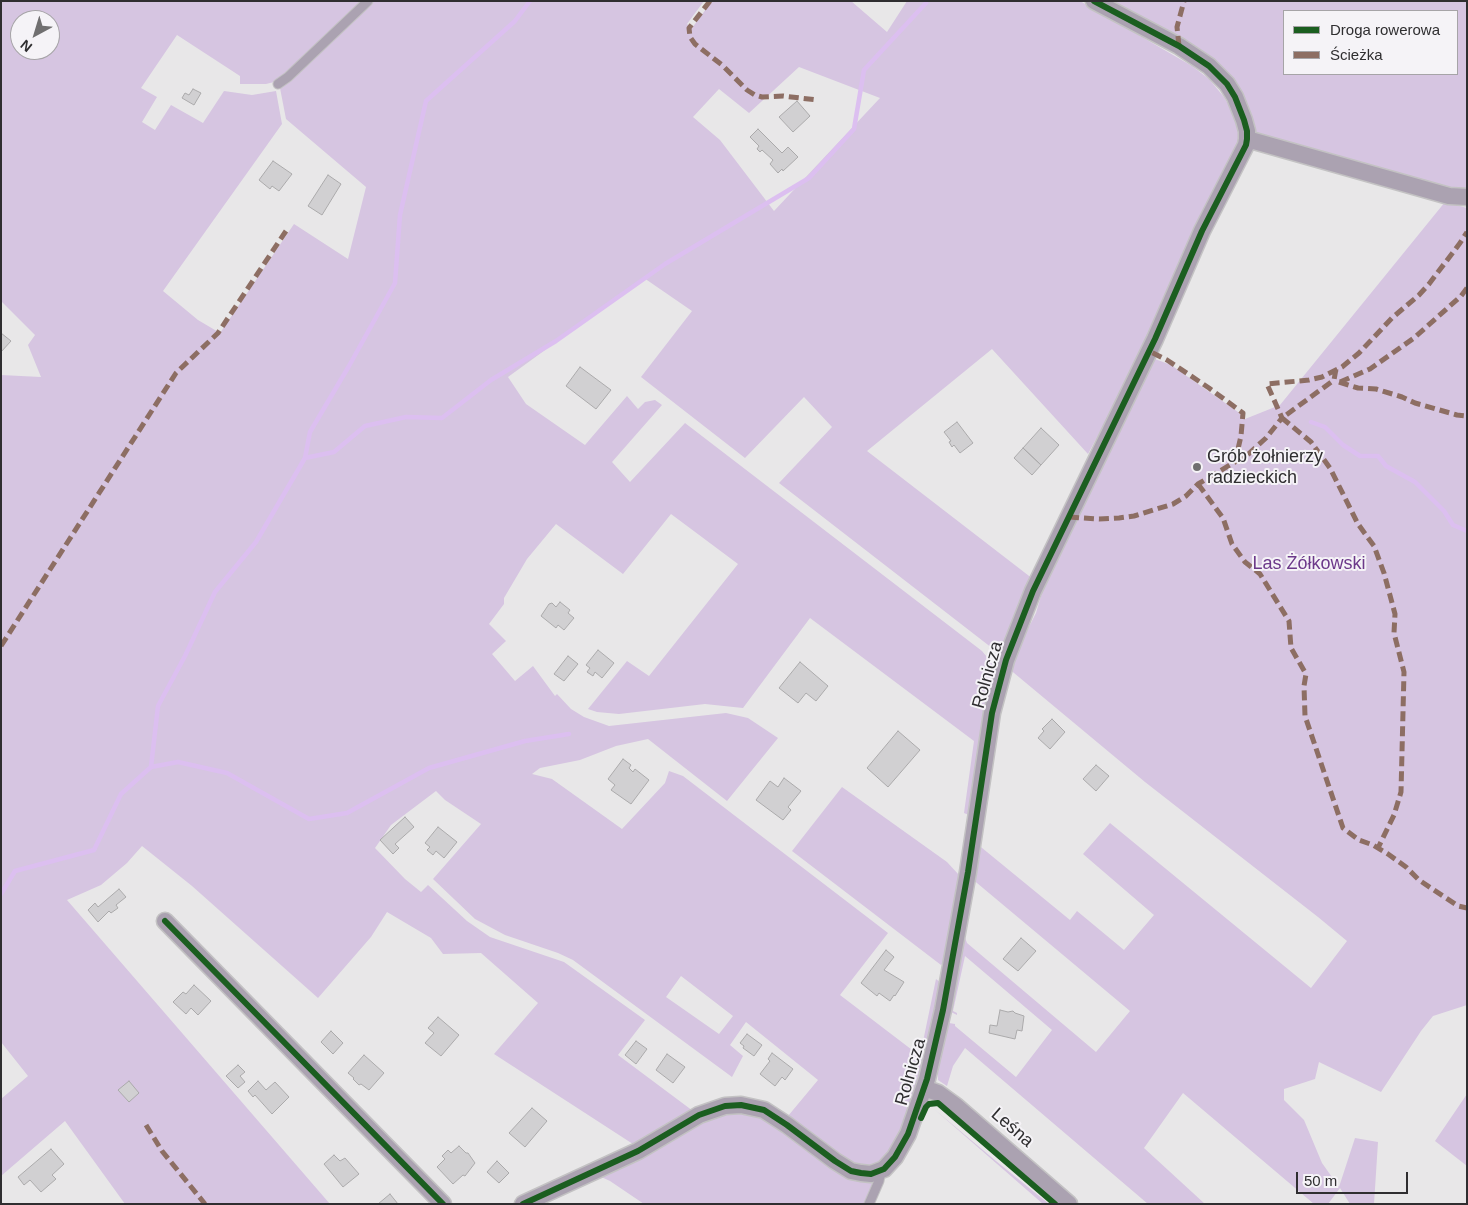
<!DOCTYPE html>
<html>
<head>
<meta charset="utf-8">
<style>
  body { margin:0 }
  #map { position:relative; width:1468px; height:1205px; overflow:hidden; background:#e8e7e8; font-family:Arial,sans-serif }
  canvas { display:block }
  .frame { position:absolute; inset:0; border:2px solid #2f2e30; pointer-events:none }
  .legend { position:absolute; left:1283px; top:10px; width:175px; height:65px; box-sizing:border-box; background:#f5f3f7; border:1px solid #a6a4a7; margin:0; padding:6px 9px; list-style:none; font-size:15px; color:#2f2e30 }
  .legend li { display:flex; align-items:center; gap:10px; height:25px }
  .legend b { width:25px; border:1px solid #a6a4a7 }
  .north { position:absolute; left:10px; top:10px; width:50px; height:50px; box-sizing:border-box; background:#f5f3f7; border:1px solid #a6a4a7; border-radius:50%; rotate:219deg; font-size:14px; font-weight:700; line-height:20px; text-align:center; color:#2f2e30 }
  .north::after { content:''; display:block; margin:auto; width:18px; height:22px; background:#706f70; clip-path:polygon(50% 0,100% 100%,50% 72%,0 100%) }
  .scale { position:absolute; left:1296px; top:1172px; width:112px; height:22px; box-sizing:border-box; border:2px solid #2f2e30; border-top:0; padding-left:6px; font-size:15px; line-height:18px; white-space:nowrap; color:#2f2e30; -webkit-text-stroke:4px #f5f3f7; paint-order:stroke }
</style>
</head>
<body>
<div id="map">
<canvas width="1468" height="1205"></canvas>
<div class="frame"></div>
<ul class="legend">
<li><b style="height:6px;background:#1b5e20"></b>Droga rowerowa</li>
<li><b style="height:6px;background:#8d6e63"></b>Ścieżka</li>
</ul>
<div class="north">N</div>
<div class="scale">50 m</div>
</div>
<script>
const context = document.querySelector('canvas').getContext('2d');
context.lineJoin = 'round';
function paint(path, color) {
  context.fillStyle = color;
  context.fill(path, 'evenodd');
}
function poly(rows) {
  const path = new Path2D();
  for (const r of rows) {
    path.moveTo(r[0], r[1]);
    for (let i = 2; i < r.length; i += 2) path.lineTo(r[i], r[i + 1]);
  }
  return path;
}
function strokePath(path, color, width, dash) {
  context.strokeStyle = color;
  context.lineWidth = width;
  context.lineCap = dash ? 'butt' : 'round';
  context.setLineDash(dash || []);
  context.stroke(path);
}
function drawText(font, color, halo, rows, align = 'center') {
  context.font = font + ' Arial,sans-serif';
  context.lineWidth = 4;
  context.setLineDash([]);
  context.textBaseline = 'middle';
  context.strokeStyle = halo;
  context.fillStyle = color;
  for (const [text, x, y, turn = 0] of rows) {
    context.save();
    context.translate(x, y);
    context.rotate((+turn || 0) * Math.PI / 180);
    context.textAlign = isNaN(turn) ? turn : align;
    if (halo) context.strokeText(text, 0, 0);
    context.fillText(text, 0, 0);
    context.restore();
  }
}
const green = poly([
  [1,1,364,1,278,81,266,84,240,84,240,76,177,35,141,88,157,97,142,122,155,130,171,105,203,123,224,91,252,95,276,91,282,124,163,291,198,320,220,333,294,224,348,259,366,187,286,119,280,88,342,32,372,1,704,1,687,24,692,28,712,1,851,1,887,32,907,1,1080,1,1192,66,1209,79,1224,97,1234,114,1241,137,1140,357,1088,454,992,349,867,451,1033,579,1004,645,1001,648,997,649,992,648,779,483,832,427,804,397,745,458,641,377,692,311,644,278,508,377,526,404,585,445,627,396,638,409,645,402,655,400,662,405,612,462,630,482,685,423,982,651,992,663,994,673,987,698,979,745,971,816,964,813,974,741,810,618,743,708,705,704,619,714,597,712,588,709,627,661,649,676,738,564,671,514,623,574,556,524,527,559,504,598,504,604,489,624,506,641,492,654,515,681,533,666,555,696,557,694,571,709,584,717,609,726,726,713,748,718,778,738,727,801,648,739,616,746,580,760,540,768,532,774,552,779,622,829,665,783,669,771,683,776,888,933,840,995,920,1056,936,979,941,983,927,1061,899,1142,884,1159,872,1165,864,1166,850,1164,788,1116,818,1080,746,1022,730,1045,743,1056,732,1077,573,960,558,953,505,935,475,919,433,879,481,824,445,800,436,791,391,825,375,848,405,879,421,892,428,885,467,921,490,937,564,962,645,1020,618,1055,693,1111,636,1146,494,1054,538,1003,481,953,443,954,431,938,387,912,371,937,318,998,192,886,142,846,127,863,101,885,67,900,330,1204,125,1204,65,1121,1,1176,1,1099,28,1076,1,1042,1,375,41,377,28,345,35,335,1,301],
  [20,20,50,20,50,50,20,50],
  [799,67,880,98,774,211,720,140,693,117,719,89,749,113],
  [681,976,733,1016,719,1034,666,997],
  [1101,1,1467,1,1467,192,1459,193,1262,137,1253,129,1229,82],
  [1284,11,1457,11,1457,74,1284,74],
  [1445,202,1467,208,1467,1005,1433,1016,1421,1031,1381,1092,1319,1062,1315,1079,1284,1089,1284,1100,1304,1120,1322,1163,1339,1187,1355,1138,1378,1142,1374,1204,1350,1204,1340,1188,1328,1204,1314,1204,1183,1093,1144,1148,1205,1204,1148,1204,965,1048,953,1066,947,1086,938,1080,937,1064,947,1026,949,1023,955,1024,955,1026,1016,1077,1052,1030,965,956,953,1011,957,1013,957,1015,947,1010,963,932,967,943,1096,1052,1130,1011,971,878,976,843,1070,920,1077,911,1124,950,1154,915,1083,854,1110,823,1311,988,1347,941,1318,917,1145,782,1008,668,1036,613,1043,589,1155,359,1171,365,1238,412,1245,419,1280,405],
  [842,787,947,862,959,875,943,963,941,965,792,851],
  [1467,1094,1467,1166,1435,1141],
  [934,1109,996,1161,1049,1204,1043,1204],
  [718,1113,733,1113,759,1116,872,1180,873,1184,865,1204,644,1204,610,1181,597,1175]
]);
const stream = poly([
  [1311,422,1325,427,1343,445,1360,456,1378,456,1386,466,1415,482,1444,511,1453,525,1467,531],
  [305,458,334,452,365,426,406,417,442,418,491,380,556,341,665,264,809,178,854,129,864,70,926,3],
  [151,767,178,762,227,773,309,819,347,813,429,768,525,741,569,734],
  [1,894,15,871,94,850,121,794,151,767,158,706,185,656,215,592,256,542,305,458,310,432,349,366,395,283,400,215,426,101,515,21,530,1]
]);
const building = poly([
  [193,89,201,93,194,105,182,98,185,93,189,95,193,89],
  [797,101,810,116,793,132,779,117,797,101],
  [758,129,782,153,788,147,798,157,783,171,782,169,778,173,770,164,773,160,762,150,760,152,757,149,759,146,750,137,758,129],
  [273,161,292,174,279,191,272,186,270,189,259,180,273,161],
  [328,175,341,184,322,215,308,206,328,175],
  [1,333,11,341,1,352,1,333],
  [580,367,611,390,596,409,566,386,580,367],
  [957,422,973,443,960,453,954,445,952,447,949,442,951,441,944,432,957,422],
  [1041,428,1059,445,1041,465,1023,448,1041,428],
  [1023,448,1041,465,1032,475,1014,458,1023,448],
  [560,602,570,610,568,613,574,618,564,630,558,625,556,628,541,616,549,604,552,603,556,607,560,602],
  [598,650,614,663,602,678,595,672,593,676,587,672,590,668,586,665,598,650],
  [568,656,578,664,564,681,554,674,568,656],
  [800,662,828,686,816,701,806,693,798,703,779,688,800,662],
  [1052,719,1065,732,1050,749,1038,738,1044,731,1042,729,1052,719],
  [898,731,920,750,888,787,867,768,898,731],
  [623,759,631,765,629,768,633,772,635,769,649,780,631,804,611,790,615,785,608,779,623,759],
  [1096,765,1109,776,1096,791,1083,779,1096,765],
  [784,778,801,791,788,807,791,810,783,820,756,800,770,781,778,787,784,778],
  [405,817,414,827,395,844,399,848,393,854,380,840,405,817],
  [438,827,457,842,444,858,436,851,433,855,427,850,430,847,425,843,438,827],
  [119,889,126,897,116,905,118,908,111,913,109,911,98,922,88,910,95,903,98,907,119,889],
  [1021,938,1036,951,1018,971,1003,959,1021,938],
  [886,950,894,957,884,970,904,982,895,996,894,995,890,1001,879,993,877,996,861,983,886,950],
  [194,985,211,1001,198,1015,191,1008,186,1014,173,1002,183,992,186,994,194,985],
  [1000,1010,1008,1012,1013,1011,1015,1013,1024,1016,1022,1031,1017,1030,1015,1039,989,1033,990,1025,997,1026,1000,1010],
  [438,1017,459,1035,441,1056,425,1043,434,1033,428,1028,438,1017],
  [331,1031,343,1043,333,1054,321,1042,331,1031],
  [747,1034,762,1045,754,1056,743,1048,744,1046,740,1043,747,1034],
  [636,1041,647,1049,636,1064,625,1055,636,1041],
  [772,1053,793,1069,785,1080,782,1077,775,1086,760,1074,770,1061,768,1059,772,1053],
  [667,1054,685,1067,673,1083,656,1070,667,1054],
  [364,1055,384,1073,369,1090,361,1084,359,1085,353,1079,354,1078,348,1073,364,1055],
  [238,1065,245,1072,240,1076,245,1082,238,1088,226,1076,238,1065],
  [129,1081,139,1093,129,1102,118,1090,129,1081],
  [258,1081,266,1090,275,1082,289,1097,272,1114,255,1095,253,1097,248,1091,258,1081],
  [532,1108,547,1121,525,1147,509,1133,532,1108],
  [459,1146,466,1153,468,1153,475,1163,465,1176,463,1175,453,1184,437,1167,445,1159,442,1156,448,1150,451,1153,459,1146],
  [51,1149,64,1164,52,1175,56,1179,41,1192,30,1180,24,1185,18,1177,51,1149],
  [334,1155,340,1161,345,1158,359,1174,343,1187,324,1164,334,1155],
  [497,1161,509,1173,499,1183,487,1172,497,1161],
  [390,1194,398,1204,378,1204,390,1194]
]);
const lane = poly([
  [278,84,288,77,368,1],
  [869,1204,879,1181,880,1176,878,1172]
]);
const street = poly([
  [1247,139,1449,196,1467,197],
  [165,921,443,1204],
  [924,1088,938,1093,956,1106,1069,1204],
  [523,1204,638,1151,699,1115,725,1106,741,1105,764,1110,787,1125,835,1161,851,1171,861,1173,871,1174,884,1169,895,1157,908,1134,927,1079,943,1010,968,872,992,713,1006,660,1033,591,1155,339,1202,231,1246,145,1247,139,1247,131,1244,120,1235,97,1227,84,1209,66,1179,46,1094,1]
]);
const quiet = poly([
  [710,1,689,28,690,37,695,44,722,65,747,90,755,95,762,97,783,96,817,100],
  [1179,46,1177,27,1184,1],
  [1336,369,1334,380,1282,418,1311,442,1330,468,1358,524,1374,546,1384,573,1395,614,1394,633,1404,672,1401,792,1394,815,1378,848],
  [1339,382,1358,388,1376,389,1402,397,1415,403,1457,415,1467,416],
  [1340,382,1370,369,1414,338,1461,296,1467,288],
  [1235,462,1244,458,1266,438,1282,418,1267,384,1309,380,1322,377,1342,367,1359,353,1392,318,1419,295,1429,284,1460,243,1467,232],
  [1198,484,1223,518,1232,544,1245,562,1260,574,1289,621,1291,648,1306,674,1304,686,1305,716,1343,828,1359,840,1373,845,1388,854,1406,867,1419,880,1458,906,1467,908],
  [1069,517,1099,519,1119,518,1134,516,1173,504,1186,496,1198,484,1235,462,1241,436,1243,413,1209,388,1167,360,1149,351],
  [1,646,176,373,218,333,286,231],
  [146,1125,162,1151,205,1204]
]);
const cycleway = poly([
  [165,921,443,1204],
  [921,1118,926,1107,929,1104,938,1103,1055,1204],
  [523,1204,638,1151,699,1115,725,1106,741,1105,764,1110,787,1125,835,1161,851,1171,861,1173,871,1174,884,1169,895,1157,908,1134,927,1079,943,1010,968,872,992,713,1006,660,1033,591,1155,339,1202,231,1246,145,1247,139,1247,131,1244,120,1235,97,1227,84,1209,66,1179,46,1094,1]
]);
const markers = [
  [1197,467,5,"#706f70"]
];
const poiNames = [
  ["Grób żołnierzy",1207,457],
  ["radzieckich",1207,478]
];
const parkNames = [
  ["Las Żółkowski",1309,564]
];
const streetNames = [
  ["Rolnicza",988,675,-74],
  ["Rolnicza",911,1072,-74],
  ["Leśna",1012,1128,41]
];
paint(green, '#d6c5e1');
strokePath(stream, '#dcbff0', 4.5);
paint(building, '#d1d0d2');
strokePath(building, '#abaaab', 1);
strokePath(lane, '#c3c2c3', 11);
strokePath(street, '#c3c2c3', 19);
strokePath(lane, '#aba2b1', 9);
strokePath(street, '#aba2b1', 16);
strokePath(quiet, '#8d6e63', 5, [10, 5]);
strokePath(cycleway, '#1b5e20', 6);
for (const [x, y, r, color] of markers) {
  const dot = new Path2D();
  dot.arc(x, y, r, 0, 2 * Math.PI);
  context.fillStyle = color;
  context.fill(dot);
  strokePath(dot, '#f5f3f7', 2);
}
drawText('18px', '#2f2e30', '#f5f3f7', poiNames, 'left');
drawText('18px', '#6c398a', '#f5f3f7', parkNames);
drawText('18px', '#2f2e30', '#f5f3f7', streetNames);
</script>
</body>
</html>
